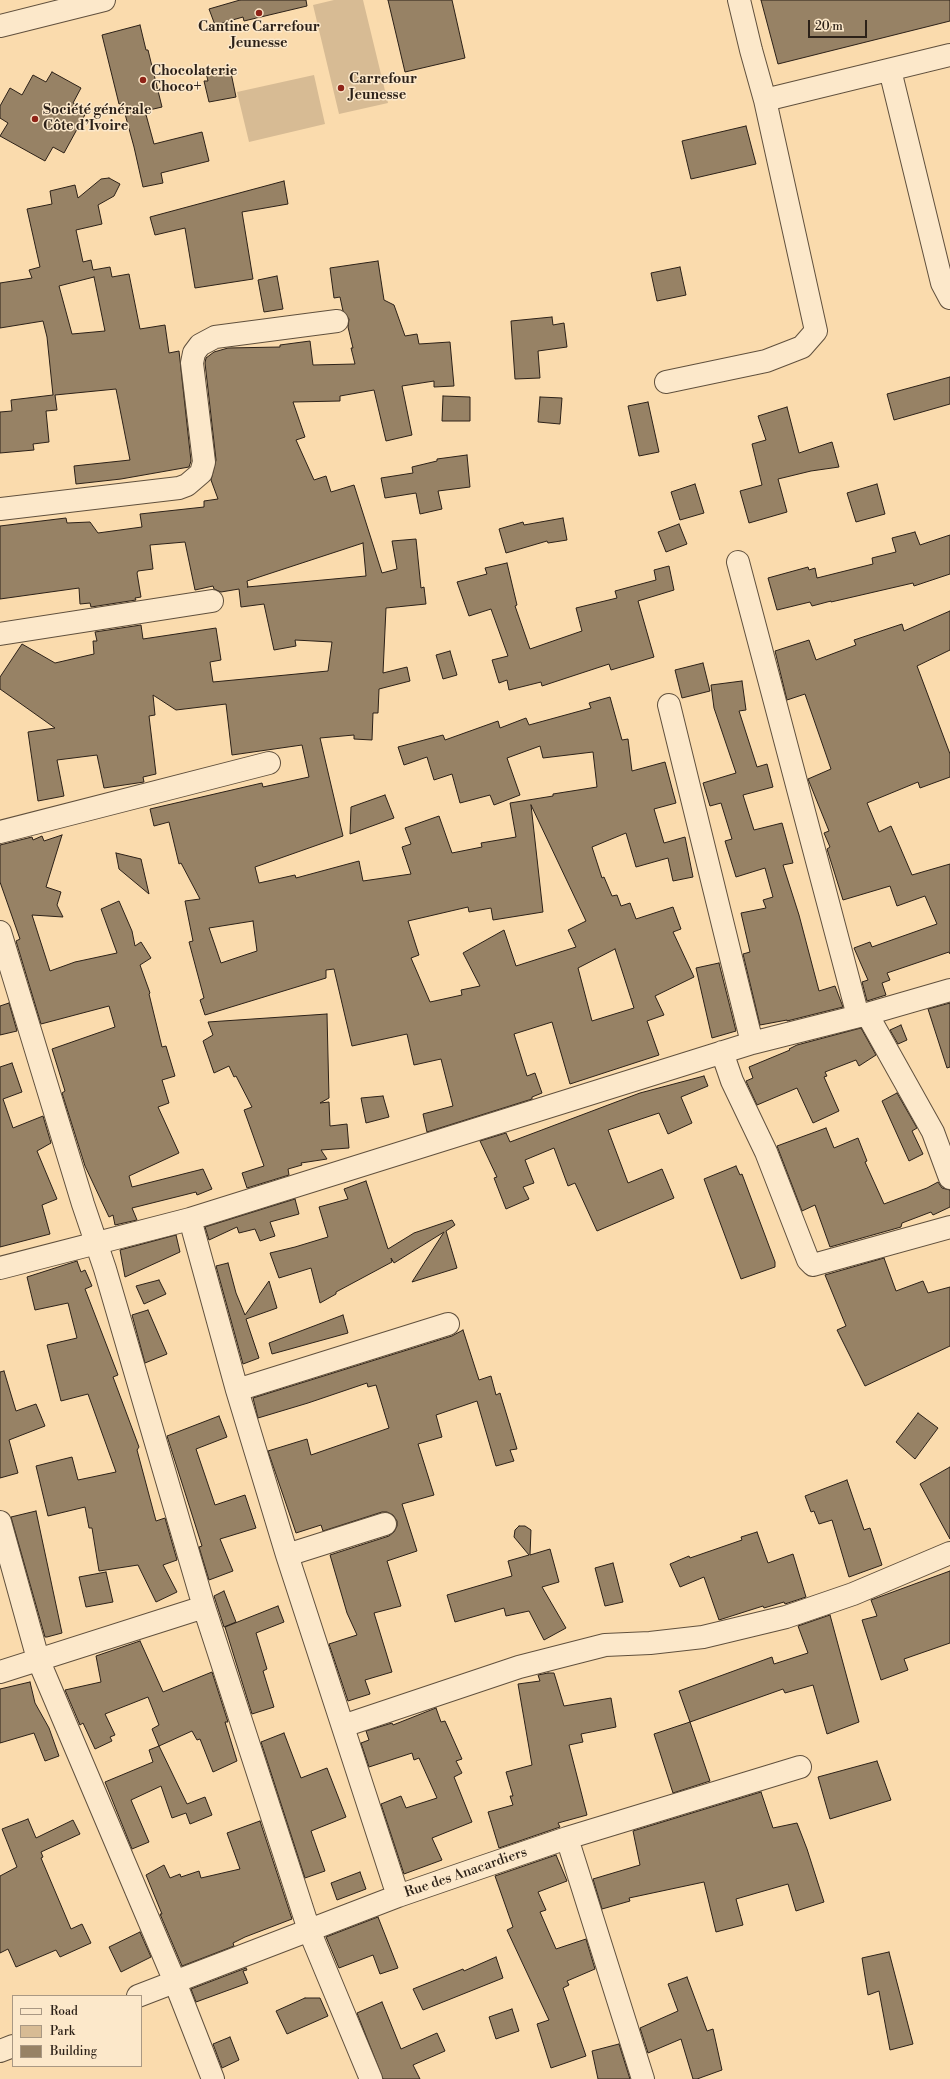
<!DOCTYPE html>
<html>
<head>
<meta charset="utf-8">
<style>
  body { margin:0 }
  #map { position:relative; width:950px; height:2079px; overflow:hidden; background:#fadbad; font-family:"Libre Bodoni",serif }
  canvas { display:block }
  .legend { position:absolute; left:12px; top:1995px; width:130px; height:72px; box-sizing:border-box; background:#fce8ca; border:1px solid #a99883; margin:0; padding:5px 7px; list-style:none; font-size:12px; color:#2c2118 }
  .legend li { display:flex; align-items:center; gap:8px; height:20px }
  .legend b { width:20px; border:1px solid #a99883 }
  .scale { position:absolute; left:808px; top:20px; width:59px; height:18px; box-sizing:border-box; border:2px solid #2c2118; border-top:0; padding-left:5px; font-size:12px; line-height:14px; white-space:nowrap; color:#2c2118; -webkit-text-stroke:3px #fce8ca; paint-order:stroke }
</style>
</head>
<body>
<div id="map">
<canvas width="950" height="2079"></canvas>
<ul class="legend">
<li><b style="height:5px;background:#fce8ca"></b>Road</li>
<li><b style="height:11px;background:#d7bb94"></b>Park</li>
<li><b style="height:11px;background:#978265"></b>Building</li>
</ul>
<div class="scale">20 m</div>
</div>
<script>
const context = document.querySelector('canvas').getContext('2d');
context.lineJoin = 'round';
function paint(path, color) {
  context.fillStyle = color;
  context.fill(path, 'evenodd');
}
function poly(rows) {
  const path = new Path2D();
  for (const r of rows) {
    path.moveTo(r[0], r[1]);
    for (let i = 2; i < r.length; i += 2) path.lineTo(r[i], r[i + 1]);
  }
  return path;
}
function strokePath(path, color, width, dash) {
  context.strokeStyle = color;
  context.lineWidth = width;
  context.lineCap = dash ? 'butt' : 'round';
  context.setLineDash(dash || []);
  context.stroke(path);
}
function drawText(font, color, halo, rows, align = 'center') {
  context.font = font + ' "Libre Bodoni",serif';
  context.lineWidth = 3;
  context.setLineDash([]);
  context.textBaseline = 'middle';
  context.strokeStyle = halo;
  context.fillStyle = color;
  for (const [text, x, y, turn = 0] of rows) {
    context.save();
    context.translate(x, y);
    context.rotate((+turn || 0) * Math.PI / 180);
    context.textAlign = isNaN(turn) ? turn : align;
    if (halo) context.strokeText(text, 0, 0);
    context.fillText(text, 0, 0);
    context.restore();
  }
}
const green = poly([
  [334,0,363,0,388,103,339,114,313,5],
  [314,75,325,124,249,142,237,92]
]);
const building = poly([
  [240,0,306,0,307,6,244,21,243,17,215,25,209,9,240,0],
  [388,0,452,0,465,58,405,72,388,0],
  [761,0,950,0,950,21,778,64,761,0],
  [140,25,146,50,148,50,162,107,145,111,154,144,202,132,209,161,161,173,163,183,143,187,134,147,122,103,119,104,102,35,140,25],
  [230,68,236,97,209,102,204,81,208,81,206,73,230,68],
  [52,72,81,88,73,103,87,111,64,153,53,147,45,161,0,136,8,123,0,118,0,106,10,88,22,95,33,75,46,82,52,72],
  [746,126,756,164,691,179,682,141,746,126],
  [109,178,120,184,114,196,98,205,102,224,76,230,83,262,91,260,93,270,110,267,112,277,129,274,140,329,165,325,169,353,179,351,191,461,189,467,121,479,76,484,74,466,130,460,116,389,55,395,57,410,46,411,49,442,33,444,34,450,0,453,0,412,12,411,11,400,53,395,47,337,43,321,0,328,0,283,32,278,29,270,40,267,27,209,52,204,50,191,75,185,78,198,101,179,109,178],
  [94,277,105,331,72,334,59,286,94,277],
  [284,181,288,204,242,212,253,279,195,288,185,228,155,235,150,217,284,181],
  [378,261,384,300,394,305,405,336,417,334,419,344,450,342,454,386,434,387,434,381,402,386,412,435,386,441,374,390,340,396,340,401,293,402,305,437,296,440,314,480,326,476,331,492,354,485,382,573,397,569,392,541,416,539,421,588,424,587,426,604,386,608,383,673,407,667,410,681,379,689,378,713,373,713,372,740,354,739,354,735,320,738,343,836,255,867,259,883,295,875,296,878,359,861,363,881,411,874,402,847,411,844,405,828,439,816,452,853,482,847,481,843,516,837,510,803,553,796,553,794,597,787,593,752,543,758,540,746,507,758,520,795,494,805,490,795,460,803,452,774,434,780,427,757,404,765,398,747,443,735,445,740,498,721,500,728,526,718,529,725,591,708,589,703,610,697,622,740,628,739,632,771,665,762,676,803,654,809,664,843,685,837,693,877,673,881,668,858,636,867,626,833,592,847,602,878,604,877,612,896,617,895,621,906,630,903,636,919,673,907,681,929,673,932,694,977,655,996,664,1015,647,1021,659,1055,570,1084,552,1022,514,1034,527,1076,535,1073,542,1093,532,1097,532,1099,427,1132,423,1114,453,1106,441,1059,414,1065,407,1034,352,1046,334,969,326,970,326,978,205,1015,200,1000,204,998,189,942,193,941,185,901,200,899,181,863,179,864,169,822,154,826,150,809,262,783,263,787,309,777,302,745,232,755,226,704,176,710,153,695,155,715,149,716,156,774,143,777,144,782,104,788,97,755,57,760,64,796,38,801,28,732,55,728,0,689,0,677,22,644,55,663,94,654,93,641,97,641,95,632,141,625,143,639,216,628,221,660,210,662,213,682,328,671,332,642,295,640,296,646,274,650,264,604,241,607,239,589,221,592,214,589,213,586,195,590,185,542,150,545,153,569,138,571,137,573,141,597,135,598,136,600,91,607,90,603,80,604,79,588,0,599,0,526,66,518,67,523,90,522,98,533,142,527,140,514,204,507,204,501,218,499,211,480,216,460,205,363,206,358,214,352,228,348,280,347,280,345,310,341,313,365,355,364,351,348,353,348,348,327,349,319,343,311,340,297,334,298,330,268,378,261],
  [363,543,366,576,247,587,248,587,247,581,363,543],
  [531,805,586,921,568,930,576,947,516,966,504,930,463,953,480,986,461,990,462,995,430,1002,411,958,419,955,408,921,468,907,469,912,491,908,493,920,543,912,531,805],
  [253,921,257,951,221,963,209,928,253,921],
  [615,949,634,1008,592,1021,578,968,615,949],
  [680,267,686,295,657,301,651,273,680,267],
  [277,276,283,309,264,312,258,280,277,276],
  [552,317,553,325,564,323,567,347,538,351,540,378,515,379,511,321,552,317],
  [950,377,950,404,894,420,887,394,950,377],
  [443,396,470,397,470,421,442,421,443,396],
  [540,397,562,398,560,424,538,422,540,397],
  [648,402,659,452,639,456,628,406,648,402],
  [787,407,799,453,832,442,839,467,811,471,778,479,787,512,749,523,740,491,762,485,752,444,766,440,758,416,787,407],
  [467,455,470,487,438,491,442,509,420,514,416,493,385,498,381,478,413,473,412,467,437,461,437,459,467,455],
  [695,484,704,513,680,520,671,492,695,484],
  [877,484,885,514,856,522,847,493,877,484],
  [563,518,567,540,548,543,547,541,506,553,499,529,523,522,524,525,563,518],
  [679,524,687,544,666,552,658,532,679,524],
  [915,532,920,545,950,535,950,574,914,586,913,583,831,602,831,601,812,606,810,602,777,610,768,578,808,567,809,570,815,568,817,578,873,564,872,558,896,552,892,538,915,532],
  [507,563,517,605,515,606,530,649,582,631,576,608,617,598,615,591,656,580,654,570,669,566,674,590,638,601,654,657,611,670,609,664,542,686,541,682,509,690,507,680,499,683,492,660,508,656,491,609,469,616,457,582,487,574,485,568,507,563],
  [950,611,950,650,917,666,950,754,950,777,920,788,918,782,867,803,879,832,891,826,912,875,950,864,950,954,949,952,887,973,890,980,882,983,886,995,867,1001,862,982,868,980,854,948,870,942,872,947,937,924,925,896,897,906,890,886,843,900,827,849,830,847,824,833,829,831,808,779,831,769,805,694,787,700,775,651,809,640,816,660,856,645,854,640,902,624,904,631,950,611],
  [450,651,457,675,443,679,436,655,450,651],
  [703,663,710,691,682,698,675,670,703,663],
  [742,681,746,710,739,711,757,767,767,764,773,787,743,795,754,830,782,823,793,863,783,865,799,915,819,991,835,986,843,1007,787,1021,787,1020,760,1025,743,954,750,952,741,913,766,908,763,900,773,897,765,868,736,877,725,841,732,839,721,803,710,806,703,783,736,773,714,708,711,685,742,681],
  [385,795,394,818,350,834,351,807,385,795],
  [62,835,46,887,61,892,57,905,63,917,32,915,50,971,75,962,117,953,101,909,119,901,132,931,135,946,141,942,151,958,140,965,150,993,149,994,162,1047,166,1046,175,1076,162,1080,169,1103,158,1107,179,1153,129,1176,132,1187,203,1169,212,1189,197,1195,196,1192,132,1208,137,1220,115,1225,113,1215,109,1217,85,1166,62,1093,65,1091,52,1049,115,1027,109,1006,41,1024,16,941,20,939,0,882,0,845,32,837,33,840,42,836,44,841,62,835],
  [116,853,141,859,149,894,119,869,116,853],
  [719,963,736,1031,712,1038,696,968,719,963],
  [9,1003,17,1031,0,1035,0,1006,9,1003],
  [950,1003,950,1067,947,1068,928,1009,950,1003],
  [327,1014,329,1098,320,1103,329,1102,330,1126,347,1124,349,1148,321,1150,327,1159,301,1163,302,1165,288,1169,289,1175,247,1188,242,1173,264,1166,244,1110,252,1107,236,1076,234,1077,229,1066,214,1073,203,1041,213,1035,208,1022,327,1014],
  [901,1025,907,1040,898,1044,890,1030,901,1025],
  [861,1028,876,1055,859,1066,856,1060,825,1072,827,1076,824,1077,839,1111,813,1123,797,1088,757,1105,746,1081,753,1078,749,1067,790,1050,789,1049,797,1045,861,1028],
  [12,1063,22,1092,3,1099,13,1128,43,1116,51,1143,37,1151,57,1199,42,1205,50,1234,0,1247,0,1067,12,1063],
  [704,1076,708,1086,681,1097,692,1123,668,1134,659,1113,608,1130,628,1183,662,1169,674,1198,597,1231,575,1183,568,1186,554,1148,525,1160,534,1183,523,1187,529,1199,506,1209,494,1178,497,1177,480,1141,506,1133,510,1142,640,1093,704,1076],
  [897,1093,917,1128,912,1131,923,1154,909,1161,882,1101,897,1093],
  [383,1096,389,1117,366,1123,361,1098,383,1096],
  [826,1128,834,1148,858,1138,867,1161,865,1162,884,1204,927,1188,938,1182,942,1188,950,1190,950,1207,933,1215,931,1212,902,1223,901,1227,830,1247,815,1205,802,1211,777,1146,826,1128],
  [736,1166,740,1175,742,1174,775,1262,775,1267,741,1279,704,1179,736,1166],
  [366,1181,388,1249,414,1233,452,1220,455,1225,446,1231,457,1268,412,1282,444,1232,394,1263,391,1258,392,1262,336,1292,336,1294,320,1303,311,1268,279,1278,270,1253,295,1247,328,1237,319,1207,348,1199,344,1189,366,1181],
  [295,1199,299,1214,270,1222,275,1236,260,1241,255,1229,239,1233,237,1227,209,1240,205,1227,295,1199],
  [176,1235,180,1252,125,1277,120,1250,176,1235],
  [884,1258,896,1291,923,1281,928,1293,950,1287,950,1346,865,1386,837,1330,846,1326,825,1275,884,1258],
  [77,1261,81,1272,85,1270,92,1286,85,1289,118,1375,113,1377,139,1447,137,1450,156,1521,165,1518,177,1560,163,1565,177,1592,156,1602,138,1565,99,1571,92,1528,89,1528,85,1507,48,1516,36,1466,72,1457,78,1480,116,1472,88,1394,61,1401,47,1345,77,1338,68,1303,35,1310,27,1277,77,1261],
  [228,1263,236,1293,245,1315,269,1281,277,1308,246,1319,259,1358,243,1364,216,1266,228,1263],
  [159,1280,166,1294,144,1304,136,1286,159,1280],
  [148,1310,167,1354,145,1363,132,1315,148,1310],
  [343,1315,348,1333,272,1354,269,1343,343,1315],
  [463,1330,479,1380,491,1376,496,1395,500,1393,517,1449,510,1450,514,1461,496,1466,477,1401,436,1415,442,1437,418,1444,434,1495,402,1504,417,1551,387,1561,401,1606,374,1613,392,1672,365,1680,370,1694,348,1701,329,1644,357,1635,347,1613,330,1555,389,1536,394,1532,397,1526,397,1521,393,1515,387,1512,382,1512,323,1531,321,1525,296,1533,268,1451,307,1439,311,1455,389,1428,376,1385,368,1387,367,1383,308,1403,258,1418,253,1398,452,1336,463,1330],
  [4,1371,16,1411,36,1404,45,1426,9,1440,18,1473,0,1478,0,1372,4,1371],
  [918,1413,938,1428,915,1459,896,1442,918,1413],
  [219,1416,227,1437,196,1449,215,1505,245,1495,256,1528,220,1539,233,1571,209,1580,199,1547,202,1546,167,1436,219,1416],
  [950,1467,950,1539,920,1484,950,1467],
  [847,1480,864,1530,870,1528,882,1565,849,1577,832,1520,819,1524,814,1511,811,1512,805,1496,847,1480],
  [36,1511,62,1633,47,1637,45,1637,11,1517,36,1511],
  [519,1526,525,1526,531,1530,530,1555,550,1549,559,1582,542,1587,566,1628,544,1640,529,1611,506,1616,504,1608,455,1622,447,1595,512,1576,508,1561,529,1555,514,1537,515,1530,519,1526],
  [757,1532,768,1563,793,1554,806,1597,785,1604,784,1602,764,1608,763,1606,719,1620,704,1577,680,1587,670,1564,689,1556,690,1558,742,1540,741,1537,757,1532],
  [613,1563,623,1602,605,1606,595,1568,613,1563],
  [950,1571,950,1643,904,1659,908,1670,881,1680,862,1620,877,1616,871,1600,950,1571],
  [106,1572,113,1602,86,1607,79,1577,106,1572],
  [224,1591,236,1622,224,1627,214,1596,224,1591],
  [278,1606,284,1622,256,1633,267,1669,263,1671,274,1707,252,1714,225,1627,278,1606],
  [830,1615,859,1722,827,1734,813,1685,785,1693,783,1689,690,1722,679,1691,772,1657,774,1664,808,1653,798,1626,830,1615],
  [140,1641,163,1692,212,1672,228,1722,225,1722,237,1761,213,1772,200,1739,197,1740,192,1731,159,1746,152,1729,159,1725,148,1697,105,1714,115,1735,110,1737,112,1741,95,1749,83,1723,80,1725,65,1690,101,1682,96,1656,140,1641],
  [548,1673,554,1673,564,1706,611,1698,616,1727,581,1734,583,1742,569,1745,587,1815,558,1823,560,1827,499,1848,488,1812,513,1805,510,1796,513,1796,506,1772,532,1765,518,1684,540,1681,538,1675,548,1673],
  [30,1682,35,1703,49,1728,59,1756,45,1761,34,1733,0,1743,0,1689,30,1682],
  [436,1708,441,1722,445,1721,462,1759,456,1761,462,1773,454,1777,472,1822,432,1838,442,1860,404,1874,381,1804,401,1796,406,1808,437,1798,419,1758,414,1760,412,1753,369,1767,361,1743,369,1740,366,1731,392,1723,393,1725,436,1708],
  [690,1722,710,1781,673,1793,654,1734,690,1722],
  [284,1733,301,1778,327,1768,346,1817,311,1831,325,1871,305,1878,261,1742,284,1733],
  [159,1746,187,1804,205,1797,212,1815,190,1824,186,1813,172,1818,161,1786,131,1800,149,1842,132,1849,105,1782,153,1762,149,1750,159,1746],
  [877,1761,891,1800,830,1819,818,1777,877,1761],
  [761,1792,773,1828,797,1823,807,1849,824,1902,796,1911,788,1884,736,1899,743,1925,716,1932,704,1882,629,1898,630,1901,602,1909,593,1879,640,1865,633,1831,761,1792],
  [28,1819,36,1838,73,1820,80,1834,41,1852,43,1857,41,1858,71,1929,82,1924,91,1943,60,1957,56,1950,16,1967,8,1949,0,1953,0,1876,17,1867,2,1829,28,1819],
  [260,1821,292,1919,245,1937,233,1943,234,1946,182,1966,160,1914,162,1914,146,1875,164,1865,170,1878,180,1874,181,1877,199,1871,201,1878,240,1869,227,1833,260,1821],
  [556,1855,567,1881,538,1892,546,1910,540,1912,556,1949,586,1939,595,1969,567,1981,569,1985,563,1988,586,2056,551,2068,537,2024,549,2020,507,1930,513,1927,495,1876,556,1855],
  [360,1872,366,1889,337,1900,331,1883,360,1872],
  [378,1917,398,1968,380,1974,373,1955,339,1968,326,1937,378,1917],
  [140,1932,151,1957,121,1972,109,1947,140,1932],
  [889,1952,913,2044,890,2050,879,1991,868,1995,862,1958,889,1952],
  [496,1957,503,1978,423,2010,413,1989,463,1969,464,1971,496,1957],
  [246,1968,247,1970,243,1971,248,1983,196,2002,191,1989,246,1968],
  [687,1977,707,2031,713,2029,722,2070,697,2079,693,2079,681,2039,648,2053,640,2028,678,2011,668,1984,687,1977],
  [305,1998,320,1998,328,2016,287,2034,276,2011,305,1998],
  [382,2002,401,2049,437,2033,445,2051,413,2065,420,2079,383,2079,357,2013,382,2002],
  [512,2009,519,2031,496,2039,489,2017,512,2009],
  [230,2037,239,2060,222,2068,213,2044,230,2037],
  [619,2044,630,2079,598,2079,592,2051,619,2044]
]);
const minor = poly([
  [739,0,751,50,765,100,950,55],
  [890,70,942,283,950,298],
  [666,382,766,361,802,347,816,331,765,100],
  [0,509,179,488,187,485,201,473,204,462,192,363,194,353,200,345,215,337,337,321],
  [738,562,858,1016],
  [0,634,212,601],
  [669,705,752,1043],
  [0,832,269,763],
  [0,932,83,1204,105,1269,204,1607,309,1930,371,2079],
  [867,1014,933,1132,950,1178],
  [722,1052,732,1081,766,1152,808,1260,813,1265,950,1227],
  [190,1219,237,1390,287,1555,398,1896],
  [0,1268,190,1219,752,1043,867,1014,950,990],
  [237,1390,448,1324],
  [0,1522,38,1659,175,1982,213,2079],
  [287,1555,385,1524],
  [0,1672,204,1607],
  [343,1726,519,1667,605,1645,650,1643,703,1637,786,1617,853,1594,950,1553],
  [567,1838,643,2079],
  [138,1996,398,1896,479,1868,567,1838,800,1767],
  [0,2051,13,2046]
]);
const tertiary = poly([
  [0,26,104,0]
]);
const markers = [
  [259,13,4,"#8f2418"],
  [143,80,4,"#8f2418"],
  [341,88,4,"#8f2418"],
  [35,119,4,"#8f2418"]
];
const poiNames = [
  ["Cantine Carrefour",259,28,"center"],
  ["Jeunesse",259,44,"center"],
  ["Chocolaterie",151,72],
  ["Choco+",151,88],
  ["Carrefour",349,80],
  ["Jeunesse",349,96],
  ["Société générale",43,111],
  ["Côte d’Ivoire",43,127]
];
const streetNames = [
  ["Rue des Anacardiers",466,1873,-19]
];
paint(green, '#d7bb94');
paint(building, '#978265');
strokePath(building, '#2c2118', 1);
strokePath(minor, '#60503d', 24);
strokePath(tertiary, '#60503d', 24);
strokePath(minor, '#fce8ca', 22);
strokePath(tertiary, '#fce8ca', 22);
for (const [x, y, r, color] of markers) {
  const dot = new Path2D();
  dot.arc(x, y, r, 0, 2 * Math.PI);
  context.fillStyle = color;
  context.fill(dot);
  strokePath(dot, '#fce8ca', 1.5);
}
drawText('bold 14px', '#2c2118', '#fce8ca', poiNames, 'left');
drawText('14px', '#2c2118', '#fce8ca', streetNames);
</script>
</body>
</html>
